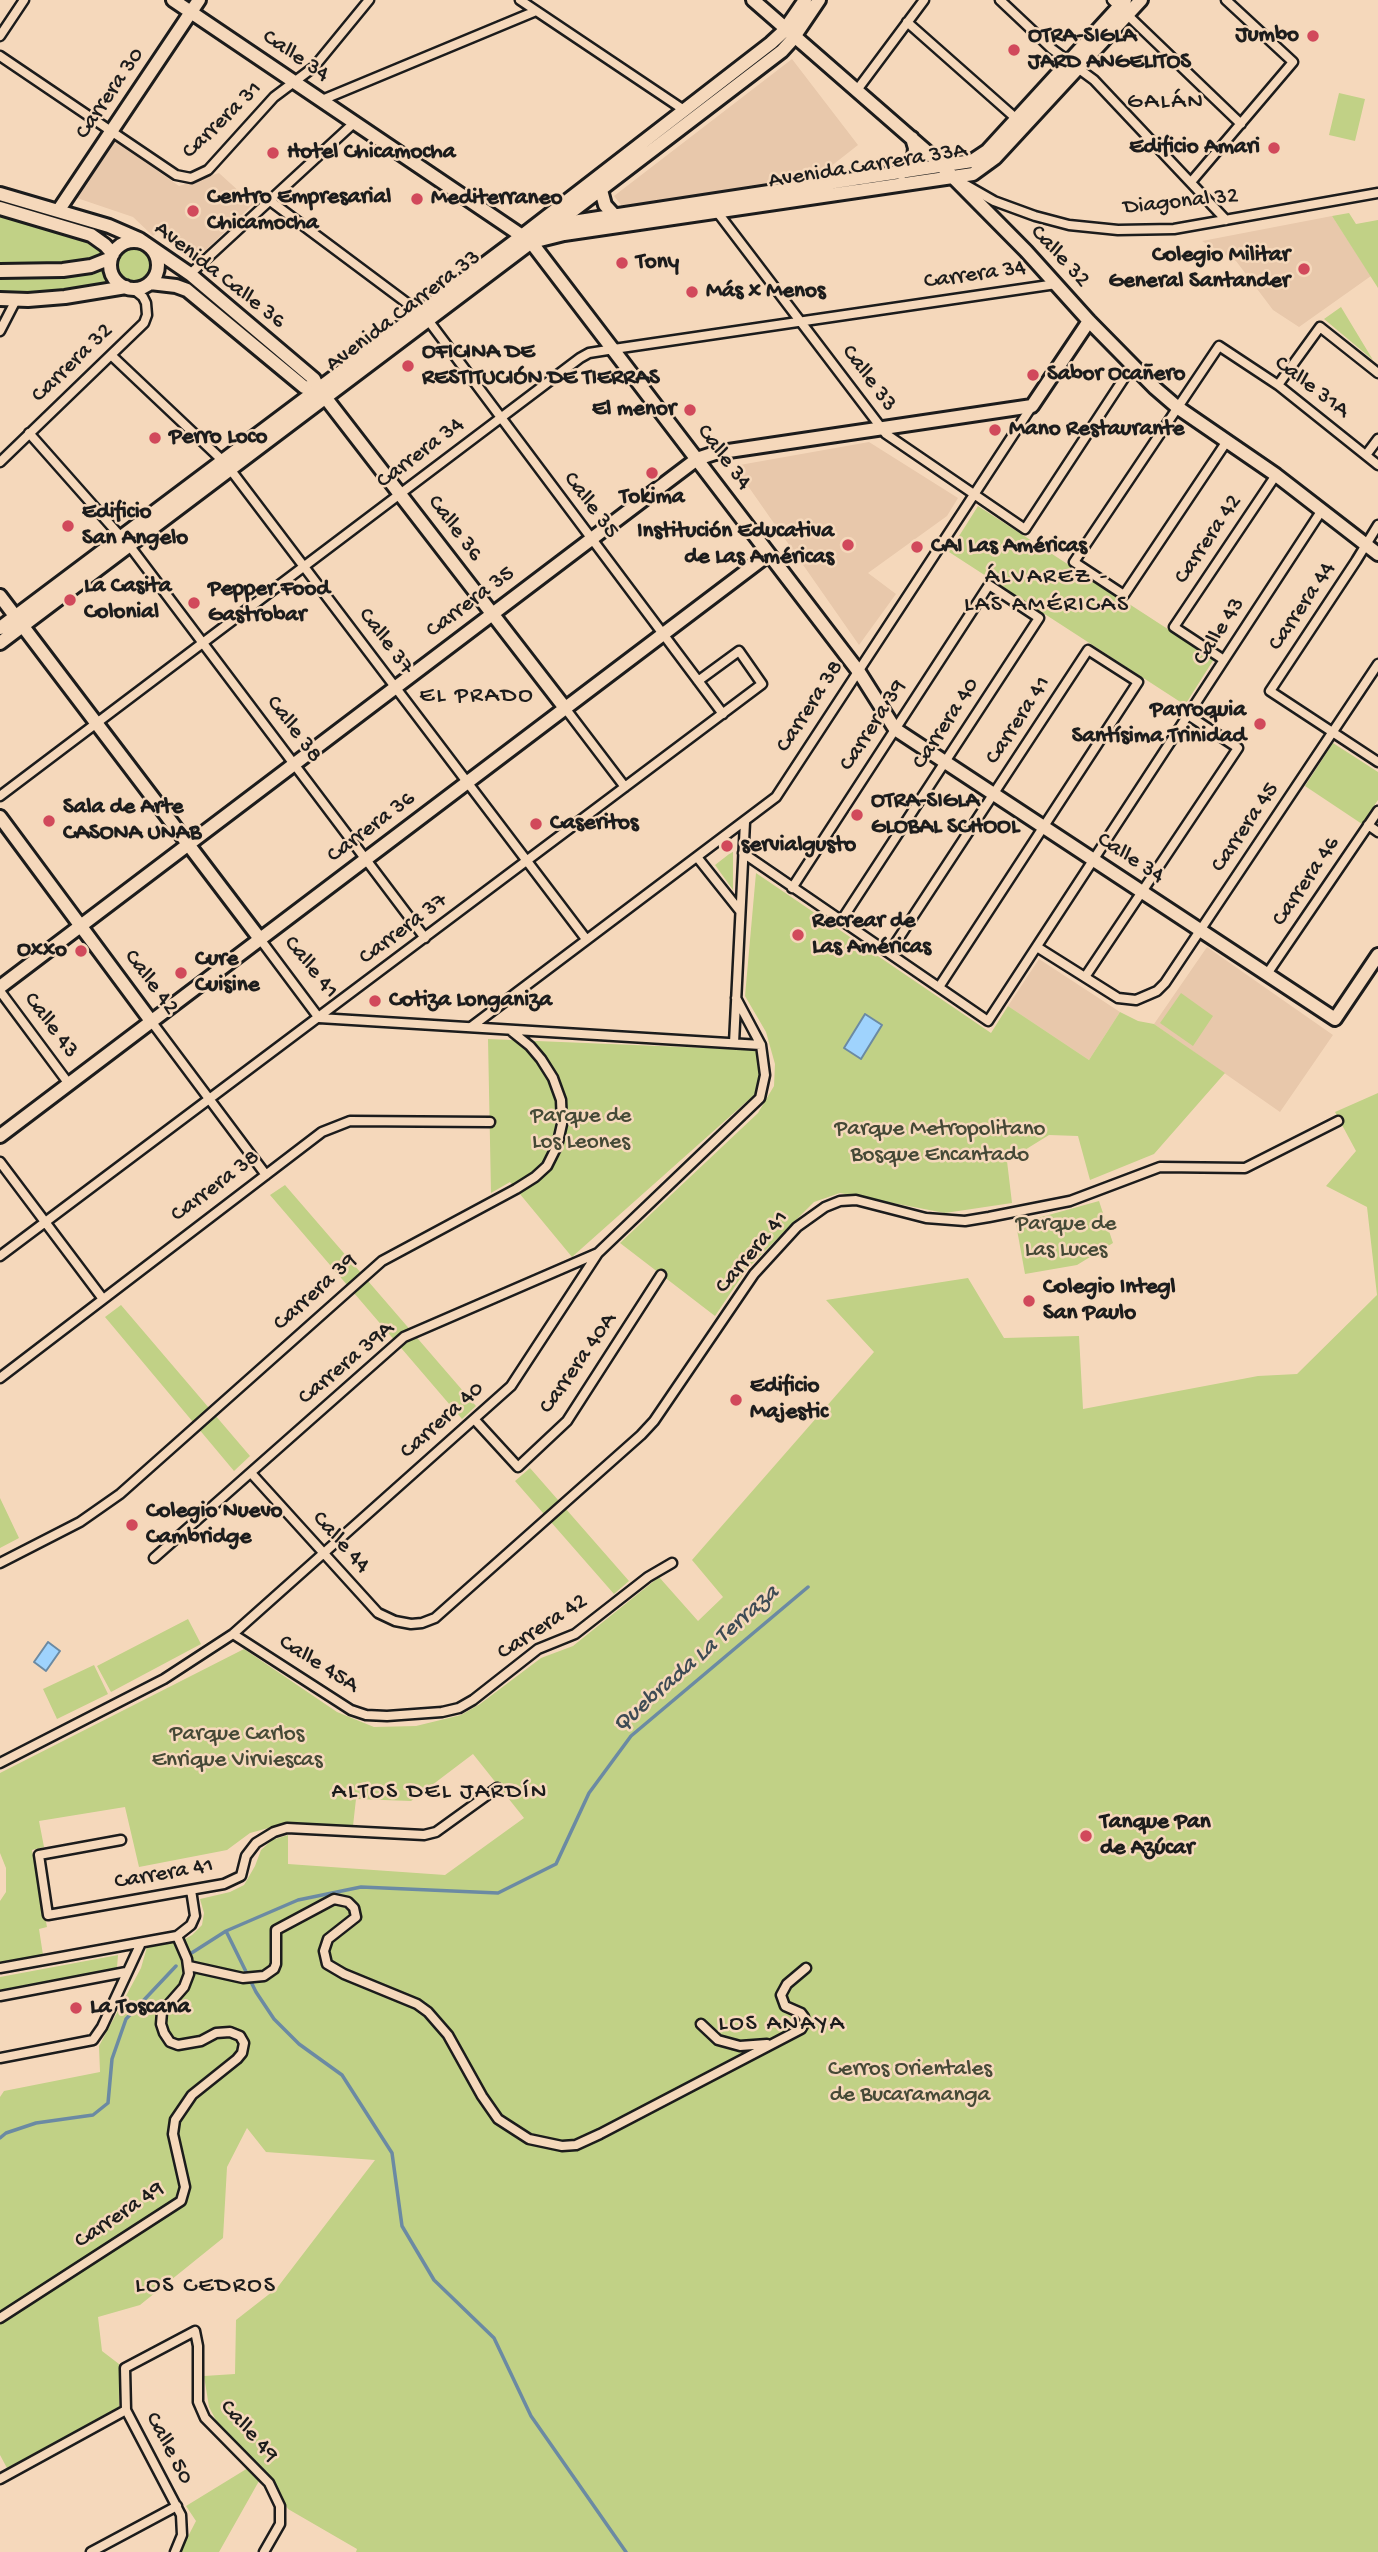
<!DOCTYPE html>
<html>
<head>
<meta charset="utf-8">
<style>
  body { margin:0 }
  canvas { display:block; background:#f5d8bb }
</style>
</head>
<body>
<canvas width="1378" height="2552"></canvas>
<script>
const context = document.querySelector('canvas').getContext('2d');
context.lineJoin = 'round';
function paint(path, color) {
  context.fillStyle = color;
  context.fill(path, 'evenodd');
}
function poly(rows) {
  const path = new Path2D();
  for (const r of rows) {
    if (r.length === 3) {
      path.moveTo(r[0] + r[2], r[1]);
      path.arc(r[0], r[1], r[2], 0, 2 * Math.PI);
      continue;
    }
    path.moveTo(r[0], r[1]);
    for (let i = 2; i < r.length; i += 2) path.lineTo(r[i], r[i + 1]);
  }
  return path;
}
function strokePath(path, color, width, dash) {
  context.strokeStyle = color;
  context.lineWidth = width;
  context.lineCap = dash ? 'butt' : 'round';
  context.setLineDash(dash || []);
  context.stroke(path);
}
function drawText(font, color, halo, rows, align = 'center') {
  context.font = font + ' "Gochi Hand",sans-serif';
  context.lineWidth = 5;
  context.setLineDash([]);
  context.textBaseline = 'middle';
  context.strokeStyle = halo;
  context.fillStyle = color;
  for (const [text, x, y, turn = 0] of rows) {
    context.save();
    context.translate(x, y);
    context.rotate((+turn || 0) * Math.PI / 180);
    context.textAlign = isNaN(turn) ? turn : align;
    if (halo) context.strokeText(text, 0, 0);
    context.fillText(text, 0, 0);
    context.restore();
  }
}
const built = poly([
  [792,59,858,145,816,178,622,206,614,196],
  [114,140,179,186,219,173,253,204,205,251,202,248,192,258,160,230,153,236,133,217,74,197],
  [1332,216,1371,276,1299,327,1273,310,1236,261,1202,241],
  [869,442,958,498,947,516,868,573,896,594,859,645,734,466],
  [1207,947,1333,1035,1280,1112,1154,1024],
  [1039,959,1120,1012,1089,1060,1008,1006]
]);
const green = poly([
  [1339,93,1365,99,1355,141,1329,135],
  [1349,213,1356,224,1378,220,1378,288,1332,216],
  [0,214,97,243,105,254,99,257,40,265,0,264],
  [135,265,18],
  [105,268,110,283,77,291,39,295,0,294,0,278,36,278],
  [1341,307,1373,360,1324,319],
  [978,506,1214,659,1185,705,949,552],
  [1333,743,1378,772,1378,800,1362,824,1305,786],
  [733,851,733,890,715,865],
  [756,873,991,1033,1008,1006,1089,1060,1120,1012,1138,1021,1154,1024,1225,1073,1154,1154,1090,1180,1078,1136,1049,1135,1007,1161,1012,1203,945,1213,840,1193,814,1202,746,1270,715,1316,620,1243,758,1113,774,1086,775,1064,766,1032,745,996],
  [1181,993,1213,1016,1193,1046,1160,1023],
  [488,1039,756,1050,761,1075,760,1084,754,1095,572,1257,510,1182,491,1193],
  [1378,1093,1378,2552,356,2552,357,2549,288,2509,266,2471,218,2424,209,2407,204,2376,235,2374,236,2320,277,2288,375,2160,266,2152,247,2128,227,2167,223,2238,140,2305,98,2317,102,2351,119,2364,119,2407,7,2468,0,2455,0,2097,4,2091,100,2072,99,2046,141,1968,147,1947,185,1939,192,1935,202,1925,204,1913,200,1899,230,1892,244,1885,255,1866,261,1850,272,1840,288,1835,288,1864,445,1875,524,1818,473,1754,411,1801,356,1799,353,1826,283,1824,250,1833,227,1850,139,1867,125,1807,39,1821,44,1847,32,1850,47,1927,39,1929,43,1955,0,1962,0,1901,6,1892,6,1868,0,1853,0,1773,244,1649,337,1712,374,1727,416,1726,461,1715,480,1704,541,1658,573,1646,659,1577,698,1621,723,1597,692,1560,874,1352,826,1300,968,1278,1004,1338,1079,1336,1083,1409,1258,1376,1297,1374,1377,1295,1367,1207,1326,1186,1356,1151,1335,1112],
  [285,1185,476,1406,462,1419,270,1195],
  [1099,1201,1113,1243,1077,1265,1025,1274,1016,1224],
  [121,1305,250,1456,234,1471,105,1317],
  [530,1468,629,1581,614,1594,515,1481],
  [0,1498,19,1538,0,1548],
  [188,1619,201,1644,111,1692,97,1666],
  [94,1665,108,1694,57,1719,43,1689],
  [118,1955,117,1968,0,1990,0,1977],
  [248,2468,259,2481,219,2552,180,2552,196,2521,186,2506]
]);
const water = poly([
  [865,1014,882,1025,861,1059,844,1048,865,1014],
  [48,1642,60,1651,46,1671,34,1662,48,1642]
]);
const stream = poly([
  [226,1931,256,1992,274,2019,299,2044,342,2075,392,2153,402,2226,434,2280,494,2338,531,2416,626,2552],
  [190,1954,226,1931,298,1900,361,1887,498,1893,556,1864,589,1793,631,1736,808,1587],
  [0,2138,6,2133,36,2123,93,2115,108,2103,112,2059,126,2019,176,1966]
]);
const street = poly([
  [520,0,684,110],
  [1000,0,1052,49,1094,80,1226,220],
  [1112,0,1241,124],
  [907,22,1020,122],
  [0,36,24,0],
  [0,56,176,175,191,178,208,170,274,97,314,67,369,0],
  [857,90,924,0],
  [322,100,536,11],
  [1191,182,1293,62,1226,0],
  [966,185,994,201,1035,216,1069,225,1118,230,1174,229,1378,193],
  [269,200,419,312],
  [718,213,886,434,1025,529,1132,366],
  [190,274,355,122],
  [428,320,723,714],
  [0,331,16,300],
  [111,355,222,460],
  [1278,385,1320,327,1378,373],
  [29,433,121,537],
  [1227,441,1124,595,1074,562,1219,346,1278,385,1378,465],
  [1366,455,1378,439],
  [0,462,144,323,147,315,146,303,143,297,133,289],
  [230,469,586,939],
  [1378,525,1356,561,1270,691,1378,762],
  [129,545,425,938],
  [1224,660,1174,627,1276,475],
  [565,708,625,787],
  [0,796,580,358,589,353,614,349,1056,284],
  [1368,825,1378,832],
  [743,853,988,1021,1322,510],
  [697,857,740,911],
  [792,888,989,585,1039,618,841,921],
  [260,939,319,1018,761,1045],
  [1037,947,1118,998,1136,1000,1157,991,1165,983,1378,664],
  [889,953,1088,650,1138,682,939,987],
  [1267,974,1378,811],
  [1085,977,1238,748,1188,715],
  [0,991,69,1084],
  [151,1021,266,1175],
  [471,1027,776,797,1032,406],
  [734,1043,745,822],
  [0,1162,103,1299],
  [0,1256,762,684,739,651,698,681],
  [0,1378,322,1132,350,1121,490,1122],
  [474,1419,518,1467,567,1421,661,1275],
  [251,1473,378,1613,395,1621,411,1624,422,1623,435,1618,641,1435,654,1421,754,1274,797,1227,825,1207,840,1201,856,1200,926,1218,965,1221,989,1217,1070,1201,1160,1167,1245,1168,1338,1121],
  [154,1558,404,1337,598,1253],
  [0,1563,80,1522,120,1494,382,1261,516,1189,535,1177,547,1166,557,1146,562,1124,561,1100,553,1078,541,1059,530,1046,510,1030],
  [233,1634,351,1710,366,1715,387,1716,442,1712,459,1708,473,1700,538,1649,575,1634,648,1577,672,1563],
  [0,1763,164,1679,233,1634,511,1386,598,1253,760,1098,765,1075,761,1045,736,998],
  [121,1840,39,1855,48,1915,224,1884,241,1876,246,1856,256,1843,274,1832,287,1828,424,1835,436,1832,497,1788],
  [189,1966,243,1978,264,1976,274,1969,276,1964,276,1930,334,1899,348,1902,354,1908,356,1917,328,1939,324,1951,327,1964,344,1974,417,2004,428,2012,448,2035,482,2096,498,2119,529,2139,562,2146,576,2145,600,2134,801,2029,805,2022,804,2017,801,2013,785,2006,781,1995,787,1984,806,1968],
  [0,1968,177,1936,191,1925,195,1916,191,1890],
  [0,1996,126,1972],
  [701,2024,718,2040,740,2046,767,2044],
  [0,2058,93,2040,102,2027,141,1943],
  [0,2318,181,2201,185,2187,173,2134,175,2120,192,2095,237,2059,242,2053,244,2043,240,2036,230,2032,216,2033,201,2041,178,2045,170,2042,164,2033,161,2024,162,2012,184,1987,189,1974,187,1959,177,1936],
  [0,2479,126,2410],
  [91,2552,177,2506],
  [175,2552,182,2535,181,2515,126,2410,125,2368,195,2331,198,2346,198,2402,205,2418,269,2483,280,2506,280,2524,264,2552]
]);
const secondary = poly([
  [173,0,531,242,859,672,895,729,1335,1019,1378,955],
  [753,0,933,157,1026,251,1089,321,1155,388,1177,407,1276,475,1378,554],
  [901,173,910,166,914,158,915,148,912,138],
  [0,194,109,226,139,239,190,274,314,379,318,388,565,708],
  [0,208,91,235,105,245,113,254],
  [58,211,199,0],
  [553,225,972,161,987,151,1125,0],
  [134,265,24],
  [532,242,564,234,973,174,995,158,1141,0],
  [0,271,63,270,91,266,111,258],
  [150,283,176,286,187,290,304,387,318,388],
  [0,299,28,300,65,297,126,287],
  [0,596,260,939],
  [0,817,151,1021],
  [0,987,697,459,715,453,1032,406,1089,321],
  [0,1136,769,554]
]);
const primary = poly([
  [601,190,605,205,615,216],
  [0,628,523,235,771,43,783,32,805,0],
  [0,643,566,216,782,51,792,40,819,0]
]);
const markers = [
  [1313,36,7,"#d1495b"],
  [1014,50,7,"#d1495b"],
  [1274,148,7,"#d1495b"],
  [273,153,7,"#d1495b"],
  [417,199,7,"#d1495b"],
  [193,211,7,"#d1495b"],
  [622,263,7,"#d1495b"],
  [1304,269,7,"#d1495b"],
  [692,292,7,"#d1495b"],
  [408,366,7,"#d1495b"],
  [1033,375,7,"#d1495b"],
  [690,410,7,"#d1495b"],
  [995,430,7,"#d1495b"],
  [155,438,7,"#d1495b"],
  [652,473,7,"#d1495b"],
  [68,526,7,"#d1495b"],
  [848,545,7,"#d1495b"],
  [917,547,7,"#d1495b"],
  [70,600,7,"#d1495b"],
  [194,603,7,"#d1495b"],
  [1260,724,7,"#d1495b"],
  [857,815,7,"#d1495b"],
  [49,821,7,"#d1495b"],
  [536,824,7,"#d1495b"],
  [727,846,7,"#d1495b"],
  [798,935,7,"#d1495b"],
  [81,951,7,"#d1495b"],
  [181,973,7,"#d1495b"],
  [375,1001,7,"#d1495b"],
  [1029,1301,7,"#d1495b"],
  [736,1400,7,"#d1495b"],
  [132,1525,7,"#d1495b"],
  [1086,1836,7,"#d1495b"],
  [76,2008,7,"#d1495b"]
];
const poiNames = [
  ["Jumbo",1299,36,"right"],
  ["OTRA-SIGLA",1028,37],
  ["JARD ANGELITOS",1028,63],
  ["Edificio Amari",1260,148,"right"],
  ["Hotel Chicamocha",287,153],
  ["Centro Empresarial",207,198],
  ["Chicamocha",207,224],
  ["Mediterraneo",431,199],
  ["Colegio Militar",1290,256,"right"],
  ["General Santander",1290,282,"right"],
  ["Tony",636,263],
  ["Más x Menos",706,292],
  ["OFICINA DE",422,353],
  ["RESTITUCIÓN DE TIERRAS",422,379],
  ["Sabor Ocañero",1047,375],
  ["El menor",676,410,"right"],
  ["Mano Restaurante",1009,430],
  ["Perro Loco",169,438],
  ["Tokima",652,498,"center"],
  ["Edificio",82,513],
  ["San Angelo",82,539],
  ["Institución Educativa",834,532,"right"],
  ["de Las Américas",834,558,"right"],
  ["CAI Las Américas",931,547],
  ["La Casita",84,587],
  ["Colonial",84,613],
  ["Pepper Food",208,590],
  ["Gastrobar",208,616],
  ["Parroquia",1246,711,"right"],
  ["Santísima Trinidad",1246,737,"right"],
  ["OTRA-SIGLA",871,802],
  ["GLOBAL SCHOOL",871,828],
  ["Sala de Arte",63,808],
  ["CASONA UNAB",63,834],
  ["Caseritos",550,824],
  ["servialgusto",741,846],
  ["Recrear de",812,922],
  ["Las Américas",812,948],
  ["Oxxo",67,951,"right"],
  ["Cure",195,960],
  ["Cuisine",195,986],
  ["Cotiza Longaniza",389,1001],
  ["Colegio Integl",1043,1288],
  ["San Paulo",1043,1314],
  ["Edificio",750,1387],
  ["Majestic",750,1413],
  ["Colegio Nuevo",146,1512],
  ["Cambridge",146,1538],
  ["Tanque Pan",1100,1823],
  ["de Azúcar",1100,1849],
  ["La Toscana",90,2008]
];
const streetNames = [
  ["Calle 34",295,57,34],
  ["Carrera 30",111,94,-56],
  ["Carrera 31",223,121,-44],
  ["Avenida Carrera 33A",868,167,-9],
  ["Diagonal 32",1181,203,-6],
  ["Calle 32",1059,257,47],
  ["Avenida Calle 36",219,276,38],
  ["Carrera 34",975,276,-8],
  ["Avenida Carrera 33",404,312,-37],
  ["Carrera 32",73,364,-44],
  ["Calle 33",868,379,53],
  ["Calle 31A",1311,388,37],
  ["Carrera 34",421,454,-37],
  ["Calle 34",723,458,53],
  ["Calle 35",590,506,53],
  ["Calle 36",454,529,53],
  ["Carrera 42",1209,540,-56],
  ["Carrera 35",471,603,-37],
  ["Carrera 44",1303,607,-56],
  ["Calle 43",1220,632,-57],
  ["Calle 37",385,642,53],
  ["Carrera 38",811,707,-57],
  ["Carrera 41",1019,721,-57],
  ["Carrera 40",947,724,-57],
  ["Carrera 39",874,726,-57],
  ["Calle 38",293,730,53],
  ["Carrera 36",372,828,-37],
  ["Carrera 45",1246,828,-56],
  ["Calle 34",1130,859,33],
  ["Carrera 46",1307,882,-56],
  ["Carrera 37",404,930,-37],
  ["Calle 41",310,968,51],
  ["Calle 42",150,983,53],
  ["Calle 43",50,1026,53],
  ["Carrera 38",216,1187,-37],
  ["Carrera 41",753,1253,-50],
  ["Carrera 39",316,1293,-42],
  ["Carrera 39A",347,1364,-40],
  ["Carrera 40A",579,1364,-55],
  ["Carrera 40",443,1421,-42],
  ["Calle 44",340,1543,48],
  ["Carrera 42",543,1628,-33],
  ["Calle 45A",318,1665,32],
  ["Carrera 41",164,1875,-10],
  ["Carrera 49",120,2216,-34],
  ["Calle 49",248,2432,48],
  ["Calle 50",168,2449,62]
];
const parkNames = [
  ["Parque de",581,1117],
  ["Los Leones",581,1143],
  ["Parque Metropolitano",940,1130],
  ["Bosque Encantado",940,1156],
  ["Parque de",1066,1225],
  ["Las Luces",1066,1251],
  ["Parque Carlos",237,1735],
  ["Enrique Virviescas",237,1761],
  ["Cerros Orientales",910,2070],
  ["de Bucaramanga",910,2096]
];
const neighbourhoodNames = [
  ["GALÁN",1166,103],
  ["ÁLVAREZ -",1047,578],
  ["LAS AMÉRICAS",1047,606],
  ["EL PRADO",477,697],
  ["ALTOS DEL JARDÍN",440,1793],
  ["LOS ANAYA",782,2025],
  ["LOS CEDROS",206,2287]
];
const waterNames = [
  ["Quebrada La Terraza",697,1660,-41]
];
paint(built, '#e8c8ab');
paint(green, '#c1d186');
paint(water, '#9fd3fd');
strokePath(water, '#6b8aa3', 2);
strokePath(stream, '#6b8aa3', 3.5);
strokePath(street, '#1c1c1c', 13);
strokePath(secondary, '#1c1c1c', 18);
strokePath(primary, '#1c1c1c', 18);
strokePath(street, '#f5d8bb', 8);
strokePath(secondary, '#f5d8bb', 12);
strokePath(primary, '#f5d8bb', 12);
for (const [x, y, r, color] of markers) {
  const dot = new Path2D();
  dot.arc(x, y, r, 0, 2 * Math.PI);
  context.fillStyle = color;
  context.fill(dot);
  strokePath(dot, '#f5d8bb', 2.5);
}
drawText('bold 23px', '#1c1c1c', '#f5d8bb', poiNames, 'left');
drawText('23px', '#1c1c1c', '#f5d8bb', streetNames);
drawText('23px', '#454936', '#f5d8bb', parkNames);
context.letterSpacing = '2px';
drawText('24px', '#1c1c1c', '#f5d8bb', neighbourhoodNames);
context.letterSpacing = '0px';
drawText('italic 24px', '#3d4a54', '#f5d8bb', waterNames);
</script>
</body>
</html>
